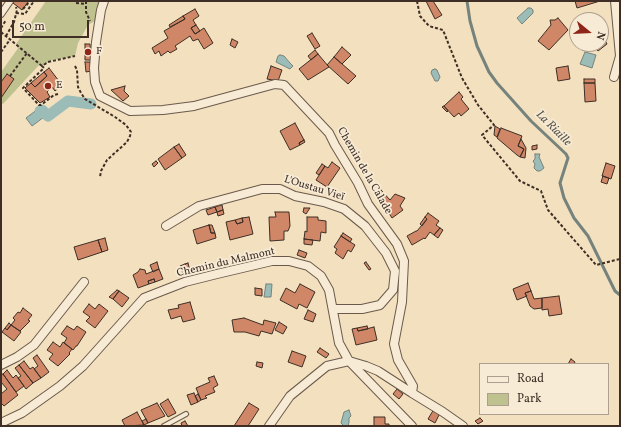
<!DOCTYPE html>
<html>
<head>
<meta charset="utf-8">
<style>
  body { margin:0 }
  #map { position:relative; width:621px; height:427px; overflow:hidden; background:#f3e0bf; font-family:Vollkorn,serif }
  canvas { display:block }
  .frame { position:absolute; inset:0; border:2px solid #3e2e25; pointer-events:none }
  .legend { position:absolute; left:479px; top:363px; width:130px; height:52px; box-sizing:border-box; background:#f7ebd5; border:1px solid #ad9f8f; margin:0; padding:5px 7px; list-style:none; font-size:12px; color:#3e2e25 }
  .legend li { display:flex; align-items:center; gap:8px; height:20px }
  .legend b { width:20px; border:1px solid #ad9f8f }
  .north { position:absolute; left:569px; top:12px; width:40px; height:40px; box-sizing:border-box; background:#f7ebd5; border:1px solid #ad9f8f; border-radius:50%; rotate:108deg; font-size:11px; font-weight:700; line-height:16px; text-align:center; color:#3e2e25 }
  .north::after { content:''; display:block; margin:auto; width:14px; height:18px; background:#8f2418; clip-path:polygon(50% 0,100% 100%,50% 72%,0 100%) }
  .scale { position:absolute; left:12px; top:20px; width:77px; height:18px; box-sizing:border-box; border:2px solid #3e2e25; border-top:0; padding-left:5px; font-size:12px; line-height:14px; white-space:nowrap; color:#3e2e25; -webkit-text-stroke:3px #f7ebd5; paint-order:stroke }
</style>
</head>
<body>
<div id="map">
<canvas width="621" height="427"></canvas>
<div class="frame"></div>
<ul class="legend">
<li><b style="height:5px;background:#f7ebd5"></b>Road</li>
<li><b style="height:11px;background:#bfc18f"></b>Park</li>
</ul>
<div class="north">N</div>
<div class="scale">50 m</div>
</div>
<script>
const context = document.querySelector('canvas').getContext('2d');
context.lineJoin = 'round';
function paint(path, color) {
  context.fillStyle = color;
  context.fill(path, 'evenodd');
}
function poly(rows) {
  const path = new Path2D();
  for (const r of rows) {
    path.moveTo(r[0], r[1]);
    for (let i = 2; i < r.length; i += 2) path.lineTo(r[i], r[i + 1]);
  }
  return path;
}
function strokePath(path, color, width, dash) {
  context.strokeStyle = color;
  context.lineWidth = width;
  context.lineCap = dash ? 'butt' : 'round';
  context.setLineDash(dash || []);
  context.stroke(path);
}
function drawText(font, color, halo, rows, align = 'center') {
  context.font = font + ' Vollkorn,serif';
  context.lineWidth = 3.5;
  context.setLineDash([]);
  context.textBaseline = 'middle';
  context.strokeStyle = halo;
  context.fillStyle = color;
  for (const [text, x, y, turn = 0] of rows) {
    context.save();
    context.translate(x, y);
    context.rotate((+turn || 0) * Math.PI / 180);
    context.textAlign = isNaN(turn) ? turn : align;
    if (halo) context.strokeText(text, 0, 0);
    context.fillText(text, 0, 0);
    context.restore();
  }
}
const green = poly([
  [46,1,102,1,97,20,88,25,78,43,75,56,52,60,42,66,40,64,3,104,1,103,1,72,19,47,16,44]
]);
const water = poly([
  [528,8,531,8,533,10,533,13,522,24,517,18,528,8],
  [585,52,596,55,592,68,580,64,585,52],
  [280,55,284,56,290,63,293,66,290,69,276,62,278,56,280,55],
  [435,69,437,70,440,77,438,81,435,81,431,73,432,70,435,69],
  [38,109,44,117,32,126,26,118,38,109],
  [535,154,540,154,539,157,544,168,540,171,537,171,534,168,535,164,533,161,535,159,535,154],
  [266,284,272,284,271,297,264,297,266,284],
  [349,410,351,416,349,418,349,422,348,426,344,426,341,423,344,412,349,410]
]);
const stream = poly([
  [467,1,470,21,477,46,489,72,497,83,531,121,566,154,568,158,560,183,564,198,574,218,588,236,615,291,620,295]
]);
const canal = poly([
  [40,111,42,110,48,116,68,101,91,104]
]);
const building = poly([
  [14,1,29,1,22,10,13,3,14,1],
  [426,1,433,1,442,15,435,19,426,1],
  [575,1,600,1,577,8,575,1],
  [195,9,199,16,193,20,196,25,191,28,195,34,204,28,213,43,204,49,198,39,193,41,190,36,175,46,177,49,170,53,168,51,161,56,159,51,155,54,152,48,168,38,164,31,185,19,183,16,195,9],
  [183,16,185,19,170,27,169,25,183,16],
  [558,18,568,30,549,50,538,41,551,25,550,20,555,20,558,18],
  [196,25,200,31,195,34,191,28,196,25],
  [601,30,604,34,602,35,607,44,598,51,593,44,601,44,601,30],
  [312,33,320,46,315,49,307,36,312,33],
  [232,39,238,42,235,48,230,45,232,39],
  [85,44,90,44,91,60,85,60,85,44],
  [342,47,351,55,342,64,334,57,342,47],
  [315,50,318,54,311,60,308,56,315,50],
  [318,54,329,67,308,80,299,69,318,54],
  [334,57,356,76,348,84,327,65,334,57],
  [85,62,90,62,91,71,86,72,85,62],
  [271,66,282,70,278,81,267,79,271,66],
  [568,66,570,79,558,81,556,68,568,66],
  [49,68,62,85,55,91,52,87,47,92,50,97,40,103,25,88,31,83,35,87,47,76,44,72,49,68],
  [44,72,47,76,35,87,31,83,44,72],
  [7,74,14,79,1,98,1,82,7,74],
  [584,79,595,79,595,83,584,83,584,79],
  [584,83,595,83,596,101,585,102,584,83],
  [125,86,124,91,129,96,123,101,111,90,125,86],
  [459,92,463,97,461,99,469,109,461,116,459,113,454,117,444,106,459,92],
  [444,106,448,111,447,112,442,107,444,106],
  [295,123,304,140,299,143,300,145,290,150,280,131,295,123],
  [495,126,500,129,497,137,494,135,495,126],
  [501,128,522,136,518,146,524,149,520,157,517,155,497,138,501,128],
  [521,139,526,148,525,158,520,157,524,149,518,146,521,139],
  [304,140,305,142,300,145,299,143,304,140],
  [179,144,186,155,182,158,174,147,179,144],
  [537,145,537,149,532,150,532,146,537,145],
  [174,147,182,158,165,170,158,159,174,147],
  [156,161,158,163,154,167,152,164,156,161],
  [332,162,340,168,327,187,316,180,325,166,328,168,332,162],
  [606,163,615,166,611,179,602,176,606,163],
  [322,164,325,166,319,175,316,173,322,164],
  [603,176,609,178,607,184,601,182,603,176],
  [381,190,390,200,395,194,405,198,400,206,403,210,392,218,379,198,377,194,381,190],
  [222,205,223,210,217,212,215,207,222,205],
  [215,207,217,212,208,215,206,210,215,207],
  [304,208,310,208,306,214,303,212,304,208],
  [223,210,224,214,218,216,217,212,223,210],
  [275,212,289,212,290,226,288,231,284,231,284,240,270,241,269,217,276,217,275,212],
  [428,213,439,221,436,225,440,228,434,235,430,232,425,239,424,238,412,245,407,236,416,231,417,231,427,219,425,217,428,213],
  [249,217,253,234,230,240,226,222,235,220,237,224,243,222,242,218,249,217],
  [307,217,318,217,318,220,326,221,326,233,321,232,320,241,304,239,305,231,307,232,307,217],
  [425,217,427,219,422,226,420,224,425,217],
  [242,218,243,222,237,224,235,220,242,218],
  [209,225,212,225,215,233,211,233,209,225],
  [209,225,211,233,215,233,216,238,197,244,193,230,209,225],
  [440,228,443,230,438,238,434,235,440,228],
  [343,233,352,239,350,242,341,236,343,233],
  [341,236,355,245,351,252,348,250,343,259,335,253,337,249,334,247,341,236],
  [105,238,108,250,102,252,98,240,105,238],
  [304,239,313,240,312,245,304,244,304,239],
  [98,240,102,252,78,260,74,247,98,240],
  [299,250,307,253,305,258,297,255,299,250],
  [157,262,159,269,153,272,150,265,157,262],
  [366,262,371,269,369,270,364,263,366,262],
  [188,263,190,271,187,273,185,264,188,263],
  [185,264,187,273,183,274,180,266,185,264],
  [140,269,145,270,146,274,159,269,163,279,155,282,154,279,148,281,149,284,138,288,133,275,138,272,140,269],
  [154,279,155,282,149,284,148,281,154,279],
  [528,283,531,291,525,293,527,296,517,300,513,289,528,283],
  [300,284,315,292,307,308,299,304,297,309,280,300,286,288,295,293,300,284],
  [255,288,262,289,262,296,255,295,255,288],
  [117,290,119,291,113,299,109,297,117,290],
  [119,291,129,298,122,307,113,299,119,291],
  [531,291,534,299,542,298,542,308,534,309,530,306,525,293,531,291],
  [559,296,562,314,549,316,548,309,542,310,542,298,559,296],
  [190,302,195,319,183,322,181,316,171,319,168,310,179,308,178,305,190,302],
  [89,304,95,309,99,304,108,311,95,328,86,321,90,317,83,312,89,304],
  [23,308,32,315,28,320,30,321,20,331,11,325,15,320,13,318,18,312,20,313,23,308],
  [308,310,316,314,313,322,304,319,308,310],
  [244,318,263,325,264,320,276,323,272,334,261,331,259,336,245,332,234,332,232,320,244,318],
  [279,322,287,327,283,334,275,330,279,322],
  [9,323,11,325,7,330,5,328,9,323],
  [11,325,21,332,14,341,2,332,5,328,7,330,11,325],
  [67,326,74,330,77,326,86,332,77,346,76,346,73,350,64,343,67,338,61,334,67,326],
  [367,326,368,329,358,331,357,328,367,326],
  [374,327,377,340,356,345,352,329,357,328,358,331,374,327],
  [53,342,60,347,63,342,72,349,69,353,70,354,58,366,49,359,53,354,47,350,53,342],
  [320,348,329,354,326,358,317,352,320,348],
  [292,351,306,356,302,367,288,362,292,351],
  [37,355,49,372,41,378,34,369,38,366,33,358,37,355],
  [571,359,575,362,574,364,568,364,571,359],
  [24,361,30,369,33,367,41,378,33,383,19,365,24,361],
  [257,362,263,363,262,368,256,366,257,362],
  [19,365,33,383,26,389,18,378,21,376,15,368,19,365],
  [7,370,13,378,16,375,24,386,16,392,3,374,7,370],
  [3,374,18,395,4,406,1,403,1,394,7,389,1,382,1,375,3,374],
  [214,376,218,385,213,388,215,392,205,396,207,398,201,400,196,388,210,382,208,378,214,376],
  [397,389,403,394,399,399,393,394,397,389],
  [194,393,198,402,191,405,187,395,194,393],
  [198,394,201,400,198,402,195,396,198,394],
  [168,399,176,413,168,417,160,404,168,399],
  [157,403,165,416,148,423,141,410,157,403],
  [249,403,259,409,248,426,234,426,249,403],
  [434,409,440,413,435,423,428,419,434,409],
  [137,412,144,425,125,426,122,420,137,412],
  [374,417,385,417,385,424,389,424,389,426,374,426,374,417],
  [480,418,483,421,478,424,475,421,480,418],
  [146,419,148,423,144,425,142,421,146,419],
  [185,421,188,426,182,426,181,423,185,421]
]);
const path = poly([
  [86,1,86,12,90,21],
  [417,1,420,16,429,26,443,30,462,78,478,105,494,125,482,135,520,181,541,191,548,210,596,265,620,259],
  [76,3,86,4],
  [23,9,30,1],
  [16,13,25,14,34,1],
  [1,28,6,20],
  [1,32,42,66],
  [6,36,14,22,17,10,16,7],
  [1,52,9,41],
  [75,66,77,70,78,87,81,93,85,99,115,117,126,125,131,132,130,136,127,142,107,160,101,171,100,177],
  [10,76,27,53],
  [58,94,54,95,41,105,39,105,23,88,44,68,42,66,48,62,75,56]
]);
const service = poly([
  [164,426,186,414]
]);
const pedestrian = poly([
  [1,14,10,1]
]);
const minor = poly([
  [104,1,101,10,96,42,94,68,95,82,100,96,130,111,163,110,194,106,275,84,284,85,329,133,335,145,358,183,368,204,397,244,404,261,402,302,394,344,398,360,413,386,412,393,378,371,366,366,349,361,327,366,290,396,269,426],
  [614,77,620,56,615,1],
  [166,226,199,206,262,189,280,189,295,196,324,202,344,209,365,226,386,253,395,271,393,290,380,305,362,309,333,309],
  [1,365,17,357,34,345,84,282],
  [412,393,443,412,463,426],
  [1,423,22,413,60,386,83,366,144,298,185,282,217,274,272,261,289,261,308,266,321,276,329,290,339,343,349,361,412,426]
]);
const markers = [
  [88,52,4,"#8f2418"],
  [48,86,4,"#8f2418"]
];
const poiNames = [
  ["F",96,52],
  ["E",56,86]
];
const streetNames = [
  ["Chemin de la Calade",364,171,60],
  ["L'Oustau Vieï",314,189,17],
  ["Chemin du Malmont",226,263,-13]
];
const waterNames = [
  ["La Riaille",553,129,45]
];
paint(green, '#bfc18f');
paint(water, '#9cbcb7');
strokePath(water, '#76837d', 1);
strokePath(stream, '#76837d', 3);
strokePath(canal, '#9cbcb7', 11);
paint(building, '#d08767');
strokePath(building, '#3e2e25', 1);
strokePath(service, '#6b5a4c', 6);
strokePath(pedestrian, '#6b5a4c', 8);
strokePath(minor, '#6b5a4c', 10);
strokePath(path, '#3e2e25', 2, [3, 2]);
strokePath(service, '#f7ebd5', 4);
strokePath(pedestrian, '#f7ebd5', 6);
strokePath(minor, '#f7ebd5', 8);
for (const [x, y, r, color] of markers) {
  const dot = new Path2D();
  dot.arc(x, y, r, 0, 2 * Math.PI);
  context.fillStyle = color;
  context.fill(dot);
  strokePath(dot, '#f7ebd5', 1.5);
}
drawText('11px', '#3e2e25', '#f7ebd5', poiNames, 'left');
drawText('11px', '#3e2e25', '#f7ebd5', streetNames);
drawText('italic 12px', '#56524a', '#f7ebd5', waterNames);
</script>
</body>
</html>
